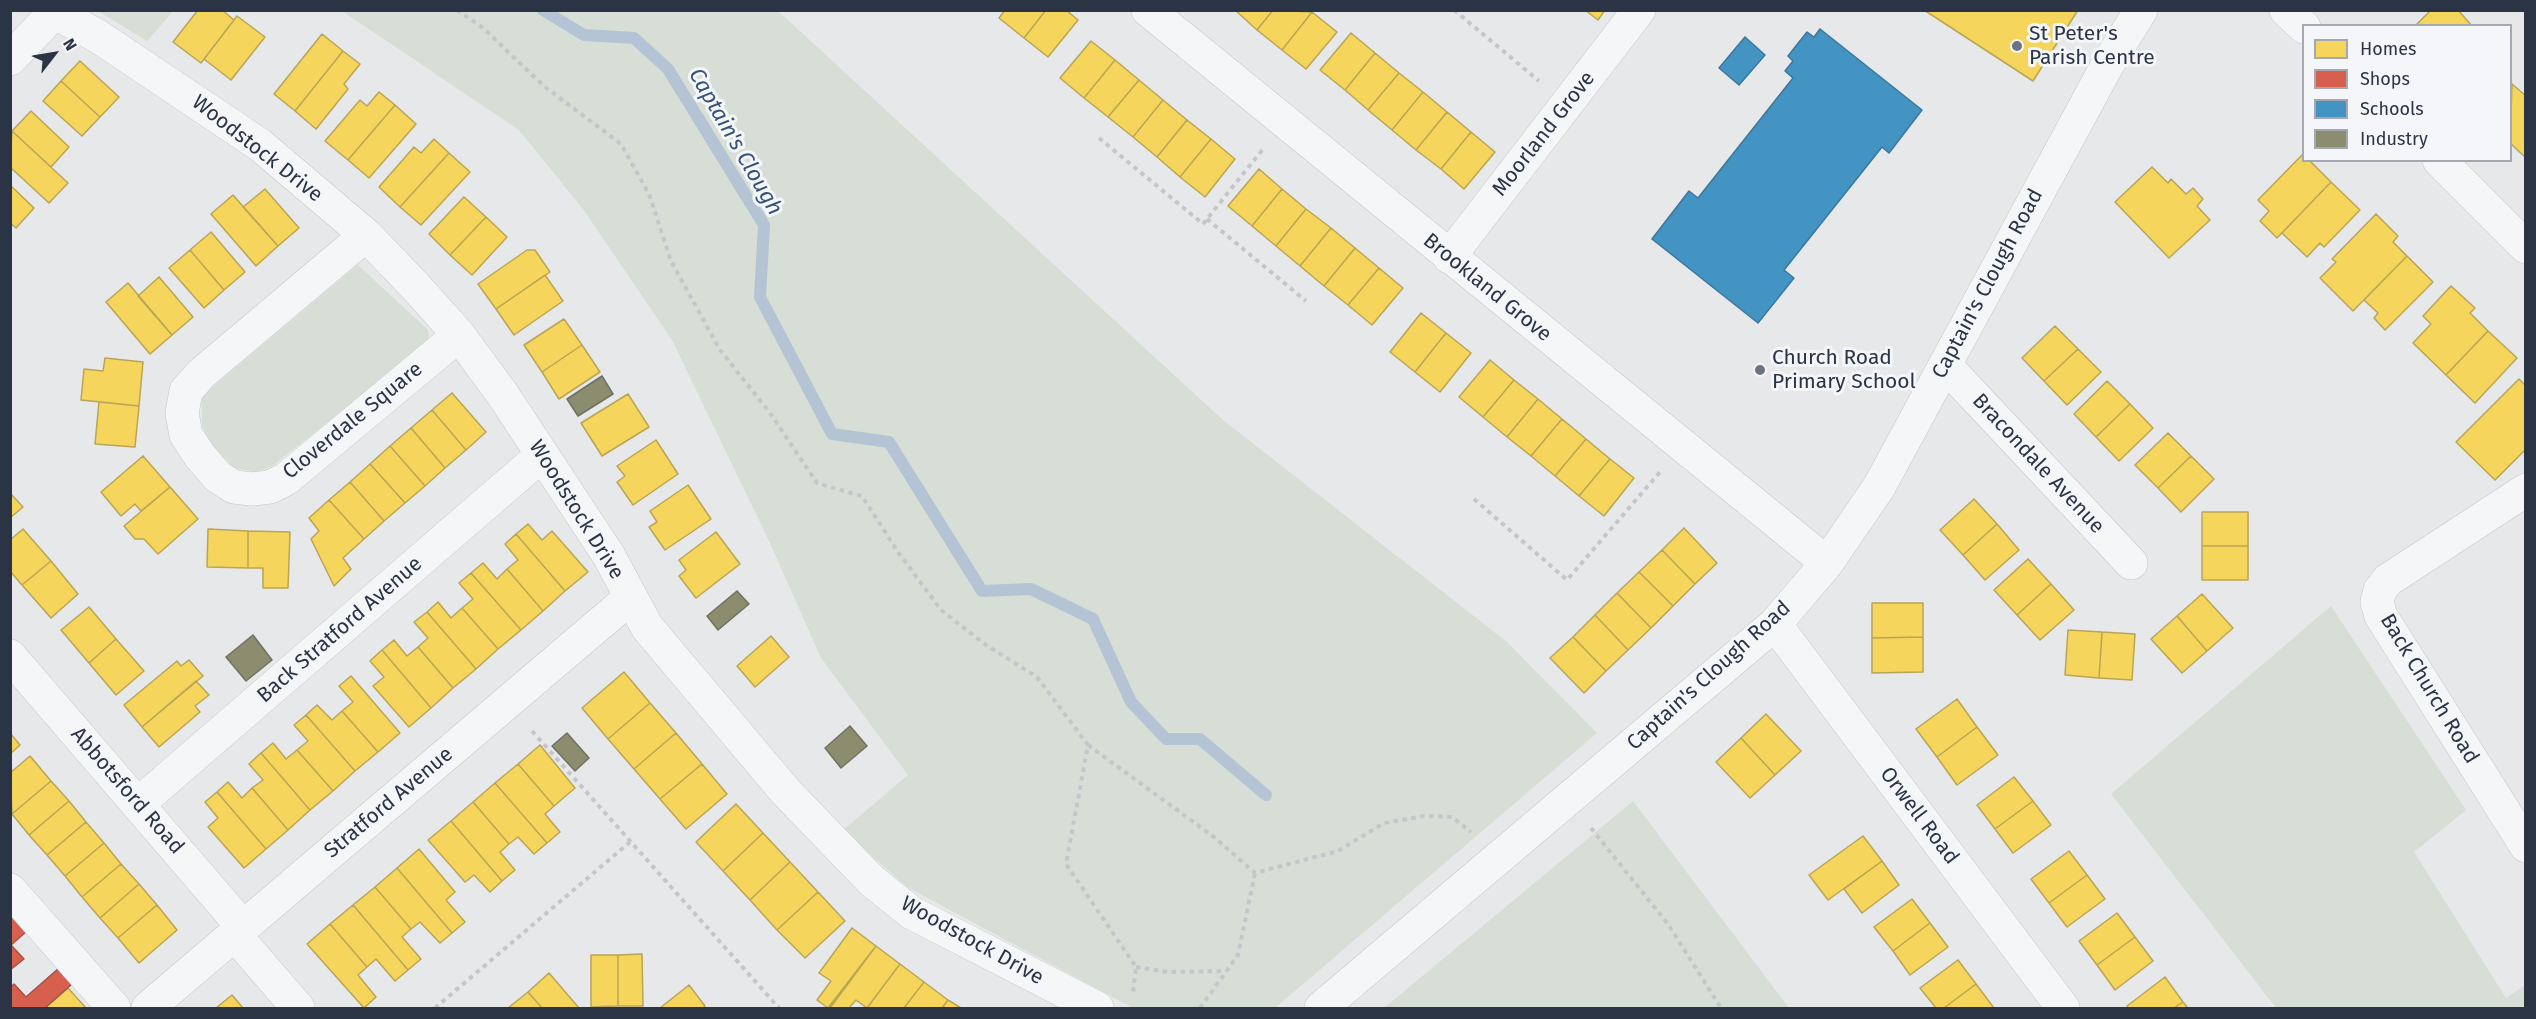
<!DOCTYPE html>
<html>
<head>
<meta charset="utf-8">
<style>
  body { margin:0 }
  #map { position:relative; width:2536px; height:1019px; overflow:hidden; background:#e6e8ea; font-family:"Fira Sans",sans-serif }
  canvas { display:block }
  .frame { position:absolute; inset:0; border:12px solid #2b3445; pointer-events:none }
  .legend { position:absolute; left:2302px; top:24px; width:210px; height:138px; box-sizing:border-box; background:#f4f6f9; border:2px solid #a4a8b1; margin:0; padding:8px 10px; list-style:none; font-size:18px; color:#2b3445 }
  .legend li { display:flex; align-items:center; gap:12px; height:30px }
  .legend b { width:30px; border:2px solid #a4a8b1 }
  .north { position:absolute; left:24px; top:24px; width:60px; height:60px; -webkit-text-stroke:4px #f4f6f9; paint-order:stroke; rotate:59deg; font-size:16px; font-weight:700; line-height:24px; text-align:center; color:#2b3445 }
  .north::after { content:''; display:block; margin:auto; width:21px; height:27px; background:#2b3445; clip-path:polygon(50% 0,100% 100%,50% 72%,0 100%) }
</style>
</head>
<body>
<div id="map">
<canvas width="2536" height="1019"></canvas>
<div class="frame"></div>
<ul class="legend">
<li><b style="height:16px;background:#f6d55c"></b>Homes</li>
<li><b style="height:16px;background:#d6604d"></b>Shops</li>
<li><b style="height:16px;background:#4393c3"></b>Schools</li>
<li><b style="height:16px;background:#8c8c6e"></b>Industry</li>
</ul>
<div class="north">N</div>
</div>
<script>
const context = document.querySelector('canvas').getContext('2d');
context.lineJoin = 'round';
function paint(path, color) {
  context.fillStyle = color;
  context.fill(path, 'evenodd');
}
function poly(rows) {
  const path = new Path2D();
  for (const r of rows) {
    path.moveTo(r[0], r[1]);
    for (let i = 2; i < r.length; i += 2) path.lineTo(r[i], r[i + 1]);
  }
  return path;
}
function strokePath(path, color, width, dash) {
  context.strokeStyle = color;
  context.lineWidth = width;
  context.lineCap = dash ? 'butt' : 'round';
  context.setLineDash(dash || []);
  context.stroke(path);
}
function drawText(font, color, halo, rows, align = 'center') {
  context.font = font + ' "Fira Sans",sans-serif';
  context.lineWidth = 6;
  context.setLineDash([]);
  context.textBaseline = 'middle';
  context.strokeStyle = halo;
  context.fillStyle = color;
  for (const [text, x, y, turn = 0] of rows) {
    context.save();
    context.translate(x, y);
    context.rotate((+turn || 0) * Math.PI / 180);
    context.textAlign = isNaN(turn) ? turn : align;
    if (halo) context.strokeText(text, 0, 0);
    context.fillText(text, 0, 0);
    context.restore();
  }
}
const green = poly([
  [98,11,173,11,147,41],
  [342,11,778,11,1223,420,1507,642,1597,733,1275,1008,1133,1008,907,887,843,830,908,775,821,658,770,543,672,340,583,209,519,130],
  [358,265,428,330,429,342,272,466,257,472,234,468,209,442,202,425,202,396],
  [2331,606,2466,810,2414,852,2506,998,2525,985,2525,1008,2276,1008,2111,794],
  [1633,801,1789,1008,1384,1008]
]);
const homes = poly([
  [198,10,222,10,234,20,201,63,173,42,198,10],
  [1005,10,1046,10,1024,38,999,18,1005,10],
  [1046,10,1066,10,1078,20,1048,57,1024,38,1046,10],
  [1235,10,1273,10,1257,30,1235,10],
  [1273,10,1312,12,1282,50,1257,30,1273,10],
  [1585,10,1605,10,1598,20,1585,10],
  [1924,10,2078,10,2033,81,1924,10],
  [2431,10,2458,10,2472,26,2415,26,2431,10],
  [1312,12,1337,32,1306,69,1282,50,1312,12],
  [237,16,265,37,231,80,204,59,237,16],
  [1351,33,1375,53,1345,90,1320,70,1351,33],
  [322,34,343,51,295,111,274,94,322,34],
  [1091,41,1115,60,1084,98,1060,78,1091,41],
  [343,51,360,64,344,84,348,89,316,129,295,111,343,51],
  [1375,53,1399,73,1368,110,1345,90,1375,53],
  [1115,60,1139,80,1108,117,1084,98,1115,60],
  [80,61,119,97,100,117,61,81,80,61],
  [1399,73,1423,92,1392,130,1368,110,1399,73],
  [1139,80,1163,100,1133,137,1108,117,1139,80],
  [61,81,100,117,82,136,43,101,61,81],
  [2512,84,2526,96,2526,158,2510,143,2512,84],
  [379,92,395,105,348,160,325,141,360,100,367,106,379,92],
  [1423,92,1447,112,1416,150,1392,130,1423,92],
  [1163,100,1187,120,1157,157,1133,137,1163,100],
  [395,105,416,124,369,178,348,160,395,105],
  [31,111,69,147,51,167,12,131,31,111],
  [1447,112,1471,132,1441,169,1416,150,1447,112],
  [1187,120,1211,139,1180,177,1157,157,1187,120],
  [12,131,68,183,49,203,10,167,12,131],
  [1471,132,1495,152,1464,189,1441,169,1471,132],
  [434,139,449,153,400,207,379,187,414,147,421,153,434,139],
  [1211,139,1235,159,1205,197,1180,177,1211,139],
  [449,153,470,172,421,225,400,207,449,153],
  [2303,154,2304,160,2309,160,2331,182,2277,238,2260,221,2269,211,2258,200,2303,154],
  [2152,167,2168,183,2171,179,2186,194,2193,188,2203,199,2197,206,2210,220,2169,258,2115,202,2152,167],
  [1259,169,1282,189,1252,226,1228,206,1259,169],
  [2331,182,2360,210,2324,247,2320,243,2307,257,2282,233,2331,182],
  [10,185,34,208,16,228,10,223,10,185],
  [265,189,299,228,278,246,243,207,265,189],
  [1282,189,1306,209,1276,246,1252,226,1282,189],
  [233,195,278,246,256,266,211,214,233,195],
  [464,197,486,217,450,255,429,234,464,197],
  [1306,209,1331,228,1300,266,1276,246,1306,209],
  [2376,214,2398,236,2393,242,2407,256,2353,311,2320,278,2336,262,2332,259,2376,214],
  [486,217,507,237,472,275,450,255,486,217],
  [1331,228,1355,248,1324,286,1300,266,1331,228],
  [211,232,245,272,224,290,190,250,211,232],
  [1355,248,1379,268,1348,305,1324,286,1355,248],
  [190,250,224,290,204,308,169,268,190,250],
  [527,250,535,250,550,272,496,309,478,284,527,250],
  [2407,256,2433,282,2385,330,2374,318,2378,313,2364,300,2407,256],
  [1379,268,1403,288,1372,325,1348,305,1379,268],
  [545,275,563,301,514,335,496,309,545,275],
  [159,277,193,317,172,335,138,296,159,277],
  [128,283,172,335,150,354,106,302,128,283],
  [2451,286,2475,308,2470,313,2488,331,2446,375,2413,343,2431,324,2423,316,2451,286],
  [1421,313,1446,333,1415,372,1390,352,1421,313],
  [564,319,582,345,542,372,524,345,564,319],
  [2055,326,2078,349,2044,381,2022,358,2055,326],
  [2488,331,2517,358,2475,403,2446,375,2488,331],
  [1446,333,1471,353,1440,392,1415,372,1446,333],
  [582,345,600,372,559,399,542,372,582,345],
  [2078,349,2101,372,2067,405,2044,381,2078,349],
  [105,358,143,362,139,406,81,400,84,369,103,371,105,358],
  [1490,360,1514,380,1483,417,1459,397,1490,360],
  [2519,379,2526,386,2526,449,2495,480,2456,442,2519,379],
  [1514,380,1538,399,1507,437,1483,417,1514,380],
  [2107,381,2130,404,2096,437,2074,414,2107,381],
  [452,393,486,432,466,450,432,410,452,393],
  [628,394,649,427,602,456,581,423,628,394],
  [1538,399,1562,419,1531,456,1507,437,1538,399],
  [99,402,139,406,135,447,95,444,99,402],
  [2130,404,2153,428,2119,461,2096,437,2130,404],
  [432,410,466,450,445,468,411,428,432,410],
  [1562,419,1586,439,1555,476,1531,456,1562,419],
  [411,428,445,468,425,486,390,446,411,428],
  [2168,433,2191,456,2158,488,2135,465,2168,433],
  [1586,439,1610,459,1579,496,1555,476,1586,439],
  [656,440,678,474,633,505,617,482,625,476,617,466,656,440],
  [390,446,425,486,405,503,370,464,390,446],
  [143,456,170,487,141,511,135,504,121,516,101,492,143,456],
  [2191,456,2214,479,2181,512,2158,488,2191,456],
  [1610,459,1634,478,1604,516,1579,496,1610,459],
  [370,464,405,503,384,521,350,482,370,464],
  [350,482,384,521,364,539,329,500,350,482],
  [688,485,711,519,665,550,649,527,657,522,650,511,688,485],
  [170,487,198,519,158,554,144,539,135,539,124,526,170,487],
  [10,493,23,507,10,518,10,493],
  [1974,499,1997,524,1963,555,1940,530,1974,499],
  [329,500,364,539,343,558,351,569,334,586,311,539,319,531,309,518,329,500],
  [2202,512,2248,512,2248,546,2202,546,2202,512],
  [528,524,542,540,552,531,588,572,565,591,516,534,528,524],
  [1997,524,2019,550,1985,580,1963,555,1997,524],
  [1684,528,1717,563,1695,584,1662,550,1684,528],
  [23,529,51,561,22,585,10,571,10,540,23,529],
  [208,529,248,531,248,568,207,567,208,529],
  [248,531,290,532,288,588,263,588,263,568,248,568,248,531],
  [716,532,740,564,696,598,679,576,686,570,679,560,716,532],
  [516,534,565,591,543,611,507,569,518,560,505,544,516,534],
  [2202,546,2248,546,2248,580,2202,580,2202,546],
  [1662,550,1695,584,1673,606,1639,572,1662,550],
  [2028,559,2051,584,2017,615,1994,590,2028,559],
  [51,561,78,594,51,618,22,585,51,561],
  [483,563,497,579,507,569,543,611,521,630,471,573,483,563],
  [1639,572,1673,606,1651,628,1617,593,1639,572],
  [471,573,521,630,498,649,462,608,473,599,459,583,471,573],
  [2051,584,2074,610,2040,640,2017,615,2051,584],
  [1617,593,1651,628,1628,650,1595,615,1617,593],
  [2202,594,2233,628,2207,651,2177,616,2202,594],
  [438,602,451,618,462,608,498,649,476,669,427,612,438,602],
  [1872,603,1923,603,1923,637,1872,638,1872,603],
  [89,607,116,639,89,663,61,630,89,607],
  [427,612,476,669,453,688,418,647,428,638,414,622,427,612],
  [1595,615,1628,650,1606,671,1573,637,1595,615],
  [2177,616,2207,651,2182,673,2151,639,2177,616],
  [2068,630,2102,632,2099,678,2065,675,2068,630],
  [2102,632,2135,634,2132,680,2099,678,2102,632],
  [771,636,789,657,755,687,737,666,771,636],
  [1573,637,1606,671,1584,693,1550,658,1573,637],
  [1923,637,1923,672,1872,673,1872,638,1923,637],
  [116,639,144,671,116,695,89,663,116,639],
  [394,640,407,656,418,647,453,688,431,708,382,650,394,640],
  [382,650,431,708,409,727,373,686,384,677,370,661,382,650],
  [189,660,203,676,142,727,124,705,177,661,181,666,189,660],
  [624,672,650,703,608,739,582,708,624,672],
  [351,676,400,733,378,752,342,711,353,702,339,686,351,676],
  [196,681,209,695,195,706,200,712,159,747,142,727,196,681],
  [1957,699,1977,727,1937,757,1916,729,1957,699],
  [650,703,676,733,634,769,608,739,650,703],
  [317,705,332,720,342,711,378,752,355,771,306,715,317,705],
  [1766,714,1801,751,1775,775,1741,738,1766,714],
  [306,715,355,771,333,791,297,750,308,741,294,725,306,715],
  [1977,727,1998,755,1957,785,1937,757,1977,727],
  [10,733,20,745,10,754,10,733],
  [676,733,702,764,660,799,634,769,676,733],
  [1741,738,1775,775,1750,798,1716,762,1741,738],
  [273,743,286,759,297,750,333,791,310,810,261,753,273,743],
  [540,745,575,788,554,806,518,764,540,745],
  [261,753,310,810,288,830,252,788,263,780,249,764,261,753],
  [30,756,51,781,12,814,10,773,30,756],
  [518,764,554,806,545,814,560,832,547,843,495,783,518,764],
  [702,764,727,794,686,829,660,799,702,764],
  [2014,777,2033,801,1995,829,1977,805,2014,777],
  [51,781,69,801,29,835,12,814,51,781],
  [228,782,242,798,252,788,288,830,266,849,217,792,228,782],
  [495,783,547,843,534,854,518,837,509,844,473,802,495,783],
  [217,792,266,849,244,868,208,827,218,818,205,802,217,792],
  [69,801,86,822,47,855,29,835,69,801],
  [2033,801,2051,825,2013,853,1995,829,2033,801],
  [473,802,509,844,500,852,515,870,502,881,451,821,473,802],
  [736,804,763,833,723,871,696,842,736,804],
  [451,821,502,881,490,892,474,875,465,882,428,840,451,821],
  [86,822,104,843,65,876,47,855,86,822],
  [763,833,790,862,750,900,723,871,763,833],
  [1863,836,1882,861,1828,900,1809,875,1863,836],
  [104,843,121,864,82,897,65,876,104,843],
  [419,849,455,892,446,900,465,922,452,933,397,868,419,849],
  [2069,851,2087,875,2049,903,2031,879,2069,851],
  [1882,861,1899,885,1862,913,1844,889,1882,861],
  [790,862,818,892,777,930,750,900,790,862],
  [121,864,139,884,100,918,82,897,121,864],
  [397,868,452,933,440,943,420,922,411,929,375,887,397,868],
  [2087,875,2105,899,2067,927,2049,903,2087,875],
  [139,884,157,905,118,938,100,918,139,884],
  [375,887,411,929,402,937,421,959,408,970,353,905,375,887],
  [818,892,845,921,805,958,777,930,818,892],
  [1912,899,1930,923,1893,951,1874,927,1912,899],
  [157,905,177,930,139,963,118,938,157,905],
  [353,905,408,970,395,981,376,959,367,967,330,924,353,905],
  [2117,913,2135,937,2097,965,2079,941,2117,913],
  [1930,923,1948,947,1910,975,1893,951,1930,923],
  [330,924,367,967,358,975,376,997,364,1008,307,944,330,924],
  [852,928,876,946,828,1008,817,1000,831,981,819,973,852,928],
  [2135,937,2153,961,2115,990,2097,965,2135,937],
  [876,946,900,964,867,1008,856,1000,849,1008,830,1008,876,946],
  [642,954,643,1006,618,1006,618,955,642,954],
  [591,955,618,955,618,1006,591,1007,591,955],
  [1958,960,1976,984,1944,1008,1936,1008,1920,988,1958,960],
  [900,964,924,982,904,1008,867,1008,900,964],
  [549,973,579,1008,542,1008,528,992,549,973],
  [2165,977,2183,1002,2174,1008,2129,1008,2127,1006,2165,977],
  [924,982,948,1000,942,1008,904,1008,924,982],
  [1976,984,1994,1008,1944,1008,1976,984],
  [689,985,705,1006,702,1008,660,1008,689,985],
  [68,988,86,1008,45,1008,68,988],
  [528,992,542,1008,508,1008,528,992],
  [232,995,243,1008,216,1008,232,995],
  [948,1000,961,1008,942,1008,948,1000],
  [2183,1002,2188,1008,2174,1008,2183,1002]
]);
const shops = poly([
  [10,912,27,931,10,946,10,912],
  [11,945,24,959,10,970,10,946,11,945],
  [59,968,72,984,45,1008,10,1008,10,988,14,984,26,997,59,968]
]);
const schools = poly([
  [1820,29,1922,110,1889,153,1882,147,1784,270,1794,278,1758,323,1652,239,1689,191,1698,198,1793,78,1785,71,1793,61,1788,56,1807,32,1814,37,1820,29],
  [1745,37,1765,55,1739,85,1719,68,1745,37]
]);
const industry = poly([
  [602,376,613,394,578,416,567,399,602,376],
  [737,591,749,604,718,630,707,616,737,591],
  [253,635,272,660,246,681,226,657,253,635],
  [850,726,867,746,841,768,825,748,850,726],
  [567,733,589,758,575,771,552,746,567,733]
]);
const stream = poly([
  [543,10,584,35,634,38,668,69,764,225,760,297,832,434,889,442,982,591,1031,589,1093,619,1131,702,1166,739,1200,739,1266,795]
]);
const path = poly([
  [457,10,483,28,545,87,621,144,649,194,671,261,720,350,770,413,817,483,862,496,898,552,941,610,986,645,1037,677,1088,745,1066,864,1136,967,1133,993],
  [1454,10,1539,81],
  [1099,138,1203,224,1263,149],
  [1207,219,1306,301],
  [1474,499,1567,580,1660,472],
  [532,731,779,1008],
  [1088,745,1214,837,1255,873,1338,851,1384,823,1424,816,1452,817,1471,832],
  [1591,828,1668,924,1721,1008],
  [1136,967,1168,972,1226,971],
  [435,1008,630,842],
  [1200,1008,1238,955,1255,873]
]);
const minor = poly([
  [51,10,99,37,260,145,366,235,417,288,459,335,503,395,609,556,647,627,786,792,872,881,912,913,1097,1008],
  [1148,10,1827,563],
  [2286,10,2304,27],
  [10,59,53,14],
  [2439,160,2526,247],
  [366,235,201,374,186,391,182,413,186,435,200,456,218,477,234,487,252,489,270,487,286,479,459,335],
  [1449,257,1639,10],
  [1945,365,2131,563],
  [2526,490,2388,580,2380,590,2377,602,2381,616,2526,846],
  [1775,624,2063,1008],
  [10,656,243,927],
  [138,804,542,455],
  [10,890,114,1008],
  [235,935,298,1008],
  [148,1008,630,598],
  [1321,1008,1775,624,1827,563,1879,487,2109,62,2141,10]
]);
const markers = [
  [2017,46,6,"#6c737f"],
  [1760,370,6,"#6c737f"]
];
const poiNames = [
  ["St Peter's",2029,34],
  ["Parish Centre",2029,58],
  ["Church Road",1772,358],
  ["Primary School",1772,382]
];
const streetNames = [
  ["Moorland Grove",1544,134,-52],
  ["Woodstock Drive",257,149,38],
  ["Captain's Clough Road",1988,284,-62],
  ["Brookland Grove",1487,288,39],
  ["Cloverdale Square",353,421,-39],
  ["Bracondale Avenue",2038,464,47],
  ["Woodstock Drive",576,510,58],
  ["Back Stratford Avenue",340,630,-41],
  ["Captain's Clough Road",1709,676,-42],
  ["Back Church Road",2429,689,59],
  ["Abbotsford Road",127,791,49],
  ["Stratford Avenue",389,803,-40],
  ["Orwell Road",1919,816,53],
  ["Woodstock Drive",972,941,29]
];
const waterNames = [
  ["Captain's Clough",735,142,60]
];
paint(green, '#d6ded6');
paint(homes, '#f6d55c');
strokePath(homes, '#b9a555', 1.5);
paint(shops, '#d6604d');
strokePath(shops, '#a3534b', 1.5);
paint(schools, '#4393c3');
strokePath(schools, '#3c769d', 1.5);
paint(industry, '#8c8c6e');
strokePath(industry, '#6f7262', 1.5);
strokePath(stream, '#b4c4d5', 12);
strokePath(minor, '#c4c6c8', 34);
strokePath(path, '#c5c6ca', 4, [4.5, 4.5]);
strokePath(minor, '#f5f6f7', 33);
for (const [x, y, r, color] of markers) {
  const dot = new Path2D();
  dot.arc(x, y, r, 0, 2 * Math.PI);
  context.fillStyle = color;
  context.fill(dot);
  strokePath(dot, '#f4f6f9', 2);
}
drawText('21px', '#2b3445', '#f4f6f9', poiNames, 'left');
drawText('21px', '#2b3445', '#f4f6f9', streetNames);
drawText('italic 22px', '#34527a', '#f4f6f9', waterNames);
</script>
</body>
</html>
